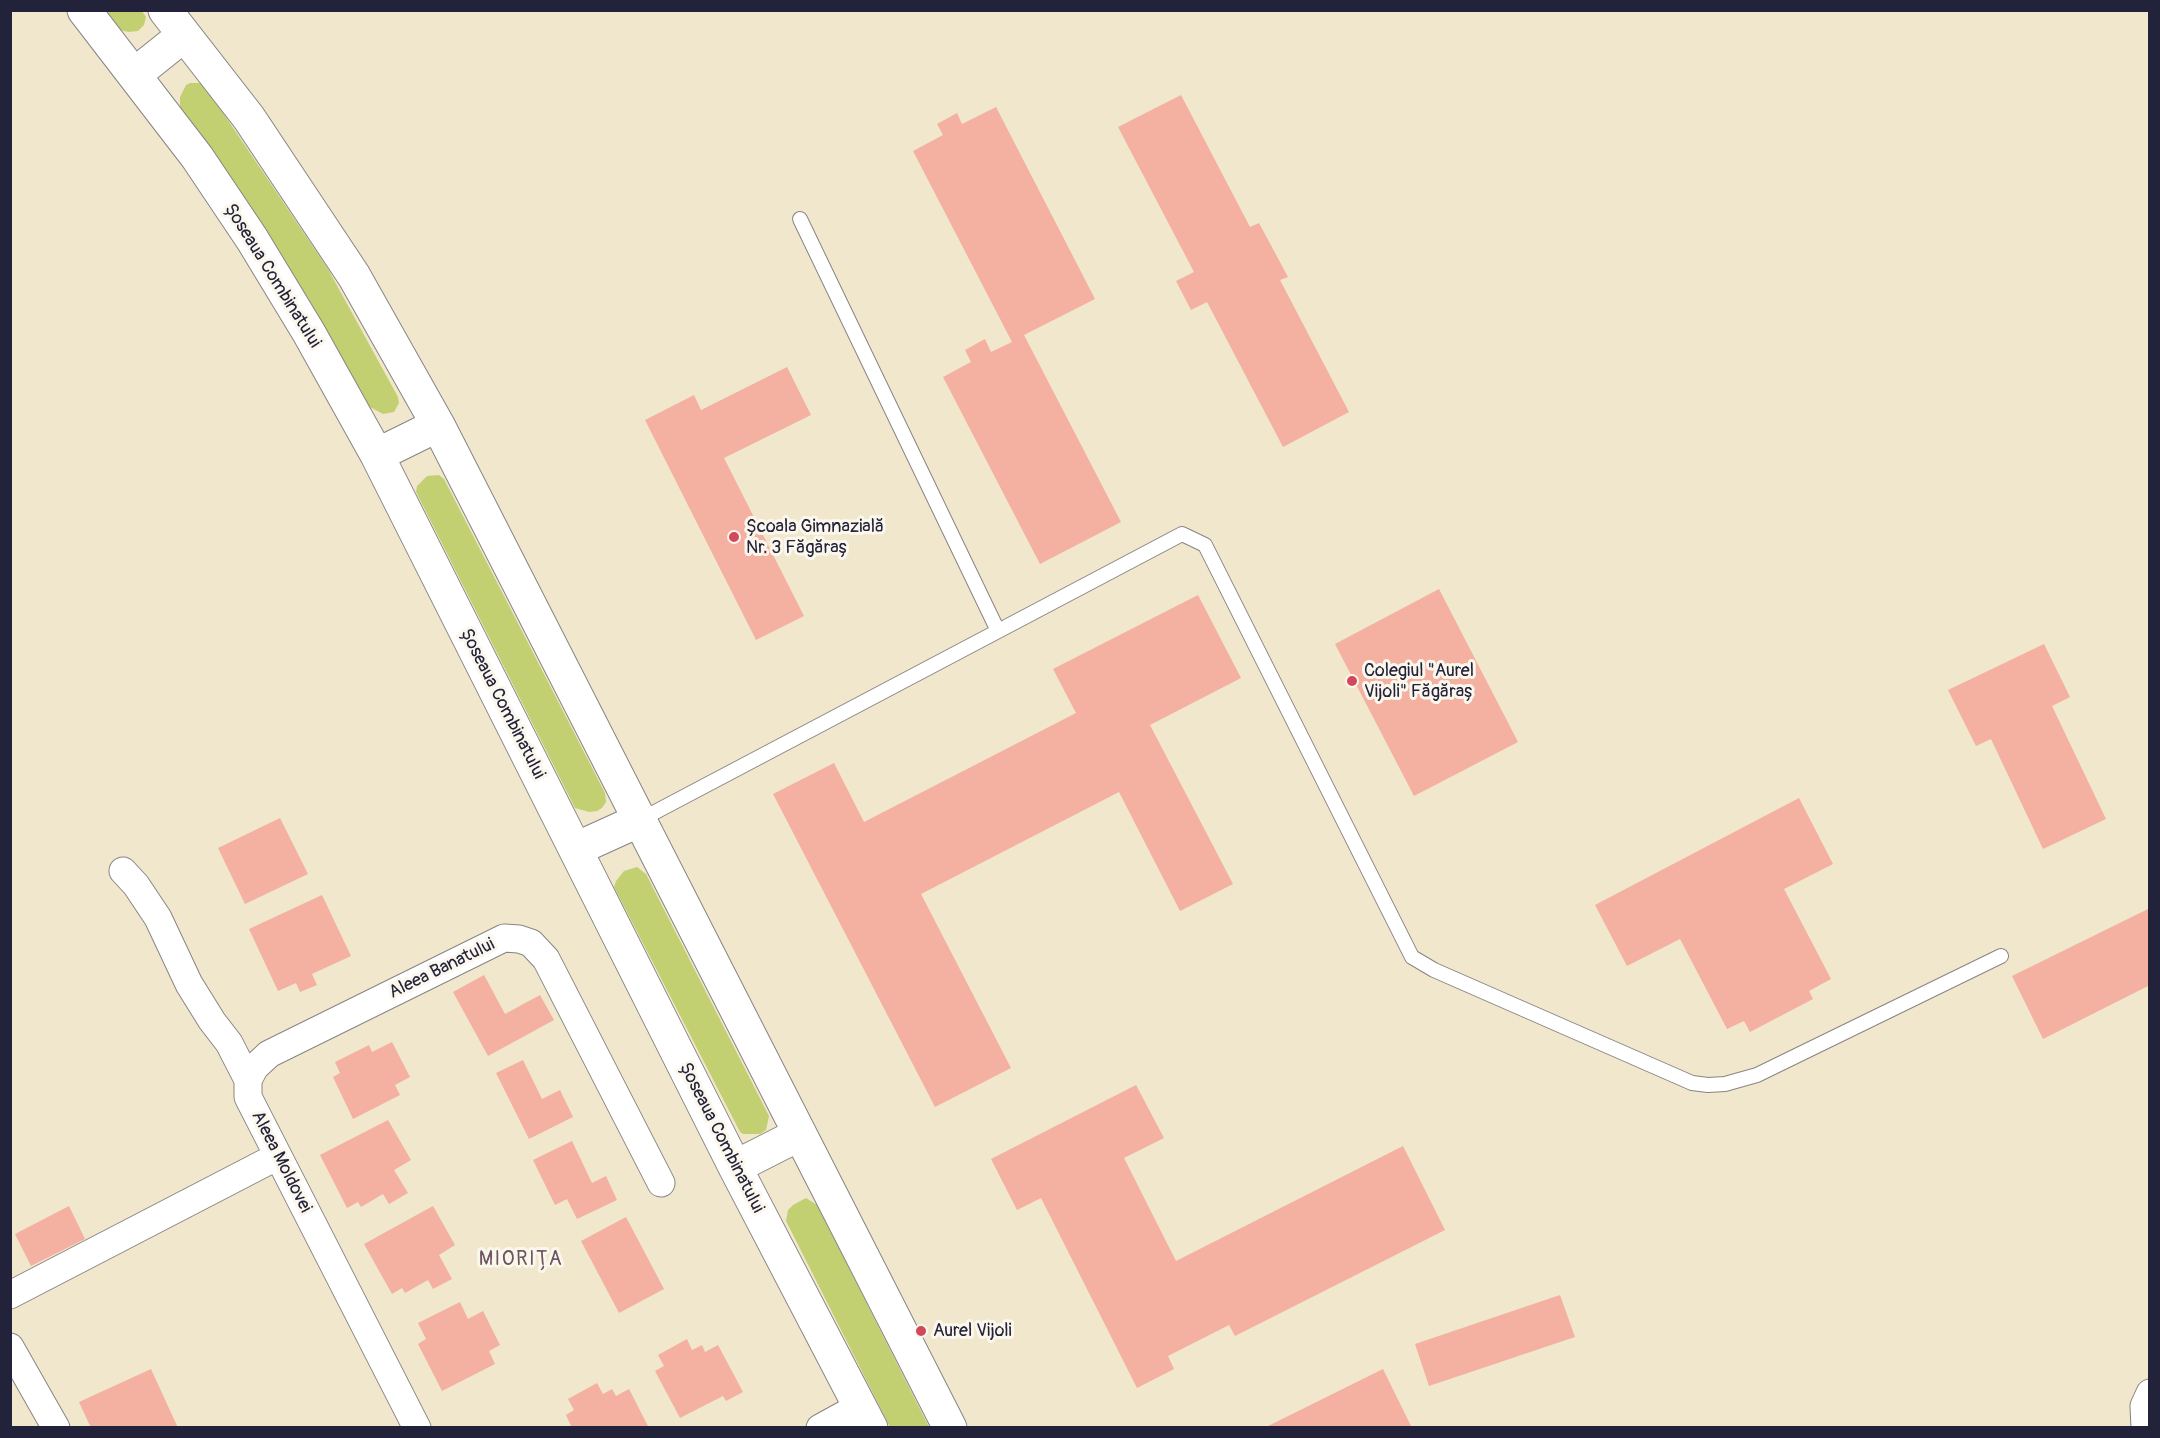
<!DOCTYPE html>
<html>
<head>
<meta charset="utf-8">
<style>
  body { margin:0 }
  #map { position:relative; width:2160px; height:1438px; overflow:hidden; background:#f0e7cc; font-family:Pangolin,sans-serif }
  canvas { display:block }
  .frame { position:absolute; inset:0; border:12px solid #22223b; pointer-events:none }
</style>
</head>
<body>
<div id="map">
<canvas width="2160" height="1438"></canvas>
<div class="frame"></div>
</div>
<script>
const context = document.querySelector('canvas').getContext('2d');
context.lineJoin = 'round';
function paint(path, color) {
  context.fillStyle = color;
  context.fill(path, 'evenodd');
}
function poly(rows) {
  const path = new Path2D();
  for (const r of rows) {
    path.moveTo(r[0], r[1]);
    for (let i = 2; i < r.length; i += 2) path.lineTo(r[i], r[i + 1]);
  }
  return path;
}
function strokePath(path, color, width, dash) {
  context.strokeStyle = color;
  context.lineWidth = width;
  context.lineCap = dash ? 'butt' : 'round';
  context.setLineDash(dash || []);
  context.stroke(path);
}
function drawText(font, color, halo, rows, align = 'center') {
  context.font = font + ' Pangolin,sans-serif';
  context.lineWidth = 6;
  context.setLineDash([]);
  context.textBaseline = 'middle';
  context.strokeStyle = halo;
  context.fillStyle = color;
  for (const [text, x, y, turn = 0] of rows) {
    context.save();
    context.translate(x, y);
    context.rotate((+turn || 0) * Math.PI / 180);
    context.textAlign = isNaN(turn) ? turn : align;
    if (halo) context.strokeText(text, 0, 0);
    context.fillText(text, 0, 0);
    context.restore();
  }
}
const green = poly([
  [104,11,142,11,146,17,144,25,138,31,129,32,119,30],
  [190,83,203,83,328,269,398,397,399,403,394,412,383,414,368,406,277,250,180,107,180,97,186,85],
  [439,475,444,479,605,793,606,802,602,808,597,811,589,812,575,808,416,492,417,486,427,476],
  [637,867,646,874,769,1116,766,1130,760,1134,743,1134,740,1132,614,887,616,881,624,871],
  [806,1198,817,1205,929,1427,890,1427,786,1221,788,1210,793,1205]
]);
const building = poly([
  [1181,95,1250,227,1259,223,1288,277,1280,280,1349,412,1283,447,1207,302,1191,310,1176,281,1194,272,1118,127],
  [996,107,1095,299,1024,335,1121,522,1040,564,943,377,971,362,965,350,985,339,991,352,1012,342,913,151,943,135,937,124,957,113,962,124],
  [787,367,811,415,724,458,804,616,756,640,645,420,694,395,701,410],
  [1439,589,1518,742,1414,796,1335,644],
  [1198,595,1241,678,1150,725,1233,884,1180,911,1119,792,921,894,1011,1068,935,1107,773,794,834,763,864,822,1076,713,1053,669],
  [2044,644,2070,697,2052,706,2106,819,2043,849,1991,739,1976,746,1948,690],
  [1799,798,1833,864,1784,889,1831,979,1809,991,1813,999,1750,1032,1744,1021,1727,1029,1680,939,1627,966,1595,905],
  [280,818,308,874,245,904,218,848],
  [322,895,351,956,312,974,317,985,300,992,296,983,278,991,249,929],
  [2150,908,2150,985,2043,1039,2012,976],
  [484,975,505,1014,540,995,554,1020,488,1056,453,992],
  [392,1042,410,1077,395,1085,400,1095,353,1119,333,1077,340,1073,335,1062,369,1045,372,1052],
  [523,1060,542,1099,560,1090,573,1117,529,1139,496,1073],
  [1136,1085,1164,1138,1124,1158,1176,1261,1403,1146,1445,1230,1235,1336,1229,1325,1168,1356,1174,1369,1137,1388,1041,1198,1017,1210,991,1159],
  [388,1120,411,1160,394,1170,408,1193,389,1204,383,1194,361,1207,358,1202,347,1208,320,1155],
  [572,1141,592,1183,606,1176,617,1200,577,1219,567,1199,555,1205,533,1160],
  [69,1206,85,1239,31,1266,15,1234],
  [433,1206,455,1245,439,1255,452,1279,433,1289,428,1280,405,1293,402,1288,392,1294,364,1244],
  [626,1217,664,1289,619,1313,581,1241],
  [1560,1295,1575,1337,1429,1386,1415,1344],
  [460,1302,468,1319,483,1311,500,1345,489,1351,495,1364,442,1391,418,1344,426,1339,418,1323],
  [687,1339,692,1350,702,1345,705,1352,718,1345,743,1392,726,1401,723,1396,680,1418,655,1371,664,1366,658,1355],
  [151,1369,178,1428,91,1428,79,1402],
  [1383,1369,1412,1428,1264,1428],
  [597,1383,603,1394,612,1389,616,1396,629,1389,649,1428,572,1428,566,1415,574,1410,568,1399]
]);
const lane = poly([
  [800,219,998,631],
  [640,820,1182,534,1205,545,1412,957,1434,970,1692,1083,1708,1085,1725,1084,1757,1075,2001,956]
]);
const street = poly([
  [123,871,136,885,158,918,189,984,212,1021,229,1043,248,1080,248,1097,417,1428],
  [248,1080,255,1067,269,1054,504,938,519,939,531,943,546,959,661,1183],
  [10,1295,278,1156],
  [10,1347,56,1428],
  [820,1428,860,1406],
  [2145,1428,2144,1406,2150,1393]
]);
const secondary = poly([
  [84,10,197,157,252,239,309,333,377,455,735,1167,871,1428],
  [165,10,249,118,354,276,438,425,950,1428],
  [134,75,184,35],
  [377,455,438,425],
  [576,849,640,820],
  [735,1167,800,1134]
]);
const markers = [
  [734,537,6,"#d1495b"],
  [1352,681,6,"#d1495b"],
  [921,1331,6,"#d1495b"]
];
const streetNames = [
  ["Șoseaua Combinatului",272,276,58],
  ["Șoseaua Combinatului",502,704,63],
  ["Aleea Banatului",442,969,-26],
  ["Șoseaua Combinatului",721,1138,63],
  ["Aleea Moldovei",281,1162,63]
];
const poiNames = [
  ["Școala Gimnazială",746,527],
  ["Nr. 3 Făgăraș",746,548],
  ["Colegiul \"Aurel",1364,671],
  ["Vijoli\" Făgăraș",1364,692],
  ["Aurel Vijoli",933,1331]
];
const neighbourhoodNames = [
  ["MIORIȚA",521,1260]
];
paint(green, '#c3d072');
paint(building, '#f4b0a1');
strokePath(lane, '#898484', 16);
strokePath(street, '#898484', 29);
strokePath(secondary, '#898484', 35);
strokePath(lane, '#fff', 14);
strokePath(street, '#fff', 27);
strokePath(secondary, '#fff', 33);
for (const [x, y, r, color] of markers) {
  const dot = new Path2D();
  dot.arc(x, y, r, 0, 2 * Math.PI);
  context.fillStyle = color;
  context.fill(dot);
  strokePath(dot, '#fbf7ec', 2);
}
drawText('18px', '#22223b', '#fbf7ec', streetNames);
drawText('18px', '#22223b', '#fbf7ec', poiNames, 'left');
context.letterSpacing = '1.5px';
drawText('20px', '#6c545f', '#fbf7ec', neighbourhoodNames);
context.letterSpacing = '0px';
</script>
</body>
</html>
